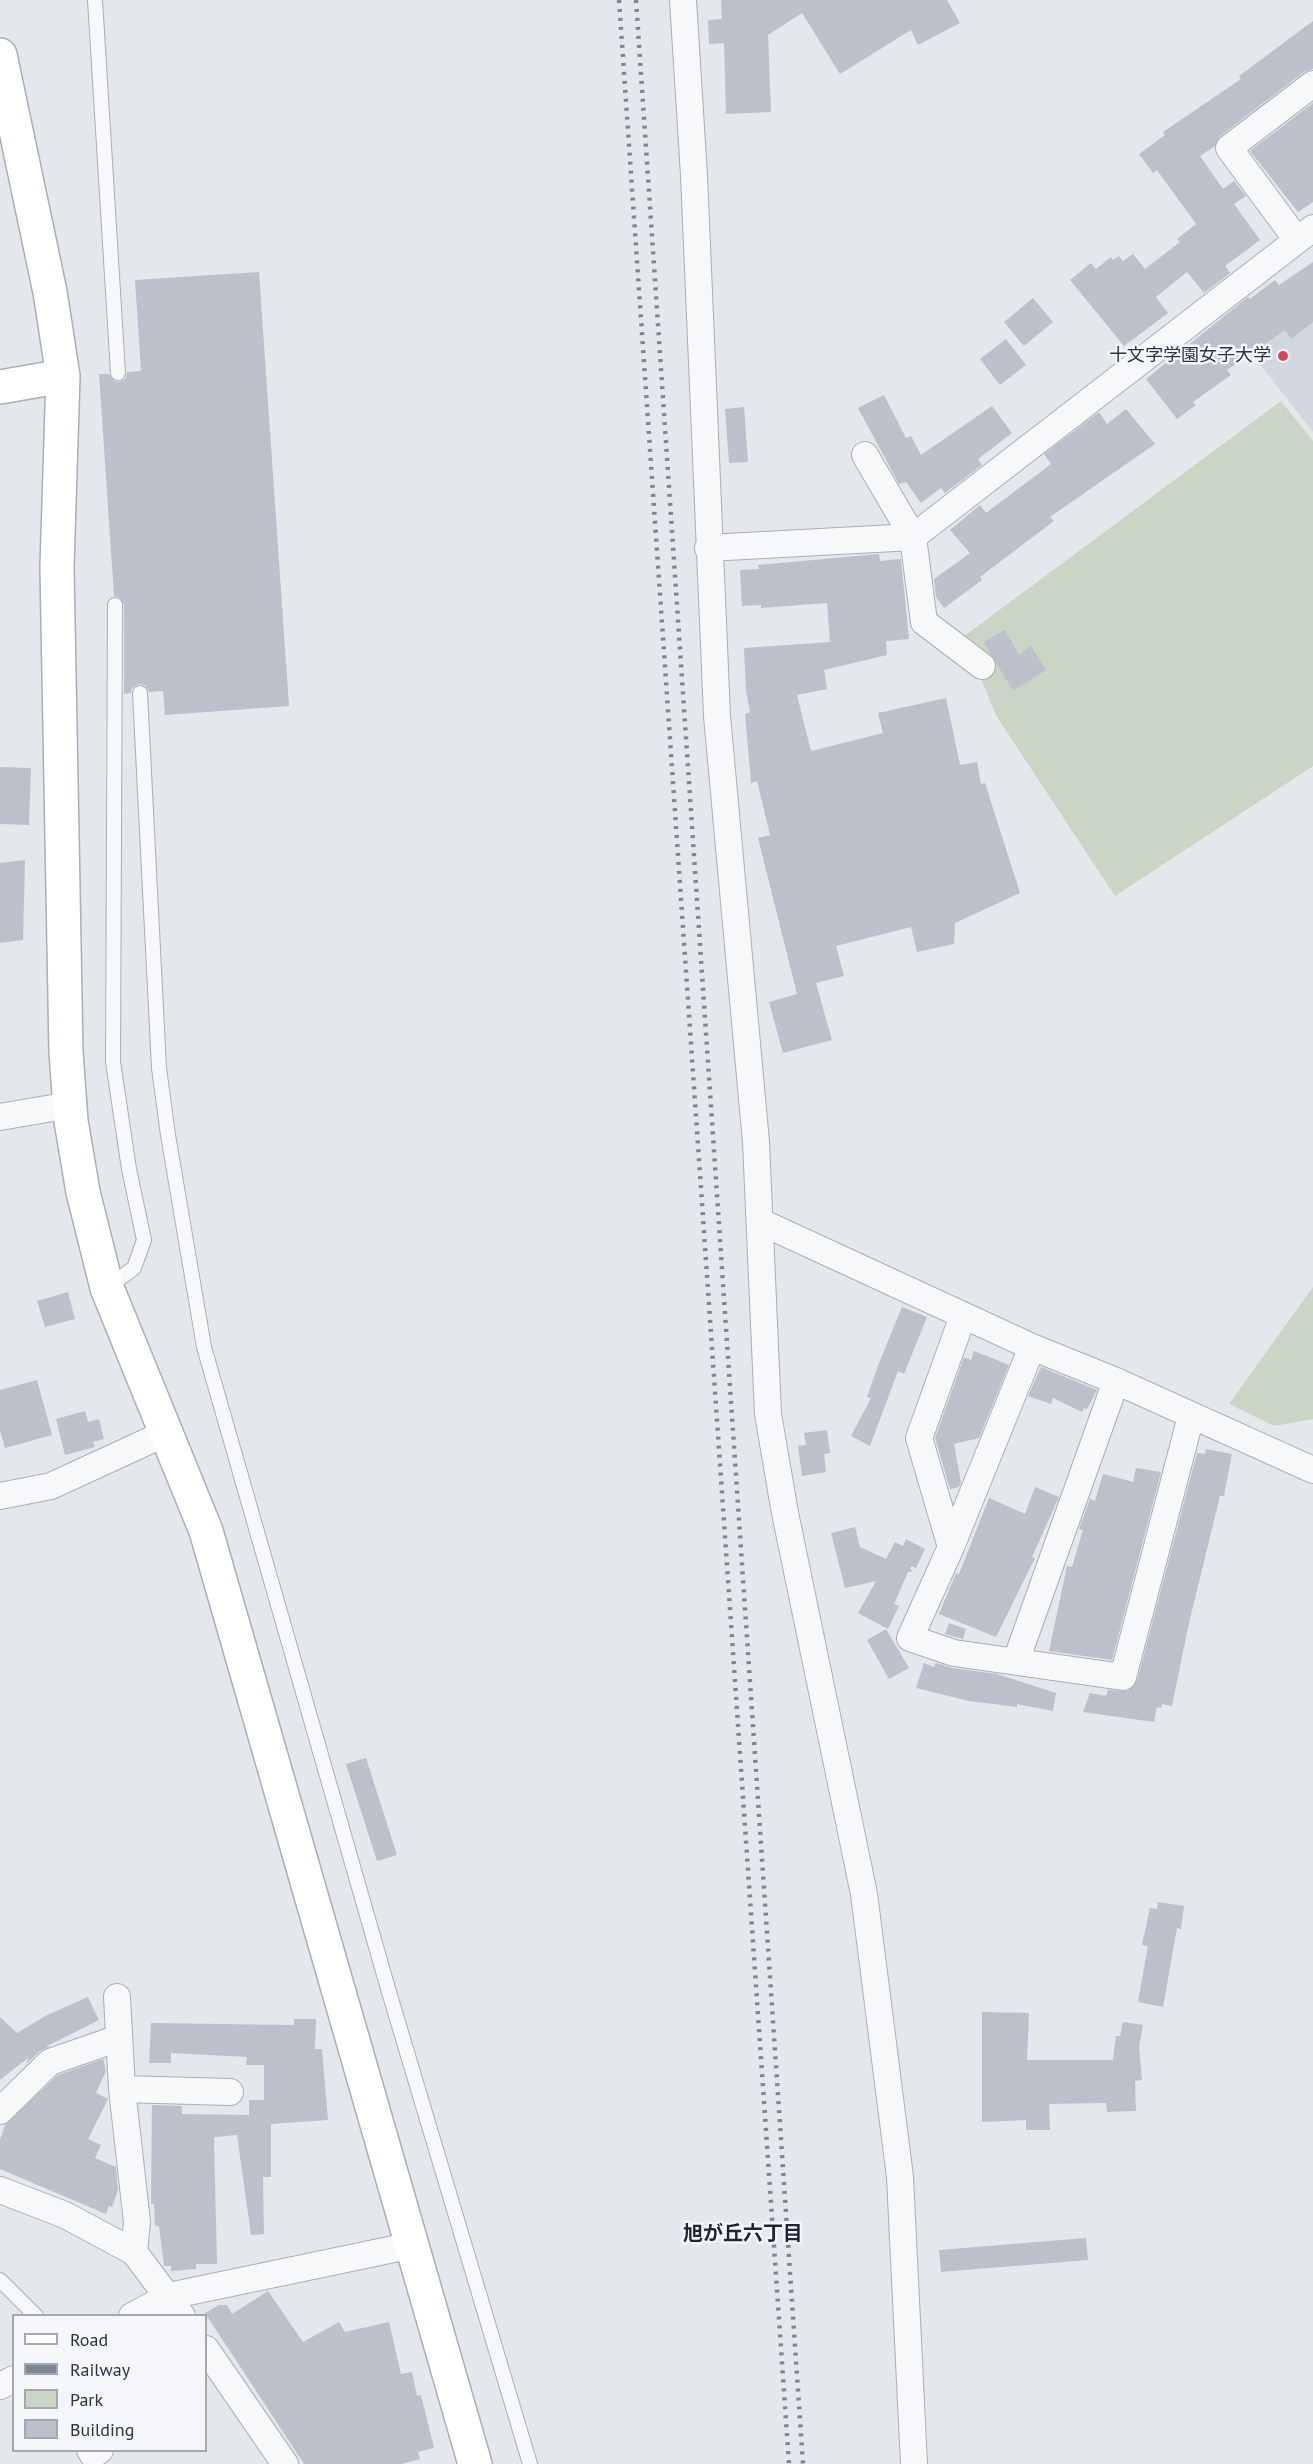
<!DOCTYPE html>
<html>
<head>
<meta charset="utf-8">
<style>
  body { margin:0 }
  #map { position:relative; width:1313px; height:2464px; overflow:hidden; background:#e4e7ec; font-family:"PT Sans",sans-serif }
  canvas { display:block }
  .legend { position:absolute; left:12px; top:2314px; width:195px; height:138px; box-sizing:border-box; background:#f4f6f9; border:2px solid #a4a8b1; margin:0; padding:8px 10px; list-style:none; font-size:18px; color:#2b3445 }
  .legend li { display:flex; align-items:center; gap:12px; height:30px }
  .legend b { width:30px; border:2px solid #a4a8b1 }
</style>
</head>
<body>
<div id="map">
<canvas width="1313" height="2464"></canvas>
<ul class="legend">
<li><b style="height:8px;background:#fff"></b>Road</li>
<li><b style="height:8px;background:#7d8696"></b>Railway</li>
<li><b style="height:16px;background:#c9d6c5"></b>Park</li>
<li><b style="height:16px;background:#bbc0ca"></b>Building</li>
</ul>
</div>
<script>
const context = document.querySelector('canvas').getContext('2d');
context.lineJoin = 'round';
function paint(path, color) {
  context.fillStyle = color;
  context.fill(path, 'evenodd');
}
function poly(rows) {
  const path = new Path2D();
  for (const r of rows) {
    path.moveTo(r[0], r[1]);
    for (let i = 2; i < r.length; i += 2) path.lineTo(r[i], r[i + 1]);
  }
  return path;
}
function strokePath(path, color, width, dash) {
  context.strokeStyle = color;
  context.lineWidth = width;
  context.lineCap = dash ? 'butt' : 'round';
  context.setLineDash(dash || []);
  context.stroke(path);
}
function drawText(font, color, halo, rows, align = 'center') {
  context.font = font + ' "PT Sans","Noto Sans JP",sans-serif';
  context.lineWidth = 5;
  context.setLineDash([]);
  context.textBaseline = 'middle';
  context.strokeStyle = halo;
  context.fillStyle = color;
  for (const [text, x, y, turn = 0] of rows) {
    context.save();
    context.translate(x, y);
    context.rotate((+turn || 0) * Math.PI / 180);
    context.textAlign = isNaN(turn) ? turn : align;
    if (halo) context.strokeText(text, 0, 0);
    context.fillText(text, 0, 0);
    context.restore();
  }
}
const built = poly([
  [1313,297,1313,432,1245,345]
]);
const green = poly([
  [1281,401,1313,441,1313,766,1115,896,997,717,963,637],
  [1313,1287,1313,1419,1274,1426,1229,1404]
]);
const building = poly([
  [721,0,947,0,960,23,918,45,911,30,840,74,802,13,768,35,771,112,726,114,724,43,709,44,708,20,722,19],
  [1313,21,1313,69,1304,72,1220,136,1215,146,1200,156,1223,189,1234,181,1246,196,1234,204,1260,240,1225,266,1230,273,1204,293,1187,272,1156,297,1168,313,1124,346,1070,280,1091,263,1096,269,1111,257,1113,260,1119,256,1123,261,1133,254,1145,269,1180,242,1177,239,1196,224,1157,170,1153,173,1139,154,1165,135,1163,132,1241,79,1239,76],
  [1313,103,1313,202,1298,212,1250,151],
  [1313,262,1313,322,1291,339,1285,330,1227,370,1231,375,1193,402,1196,405,1177,419,1146,379,1248,297,1250,299,1275,280,1279,285],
  [259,272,289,706,165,715,163,691,149,692,145,685,139,684,132,688,131,693,124,694,124,605,120,598,114,596,99,374,109,374,114,381,119,382,126,378,127,372,141,371,135,280],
  [1033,298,1053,322,1024,346,1004,322],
  [1006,339,1026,365,1000,385,980,359],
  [884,395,906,438,911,436,921,455,992,406,1012,433,978,459,982,465,945,493,941,488,921,503,906,482,899,484,858,408],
  [744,407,748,462,729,463,725,409],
  [1126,409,1155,444,1050,517,1054,521,980,577,982,580,944,608,936,597,934,579,970,553,950,530,980,505,986,513,1051,464,1044,454,1099,412,1107,424],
  [879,554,880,561,901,559,909,639,886,641,887,655,824,670,827,689,797,695,811,751,883,733,878,713,946,698,960,765,977,762,981,784,985,783,1020,893,955,923,954,944,917,952,911,927,836,946,844,976,816,983,832,1040,783,1053,769,1002,797,994,758,838,770,835,757,781,751,783,745,714,750,712,746,691,744,648,830,642,827,603,761,608,761,605,742,606,740,570,759,569,758,565],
  [1005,630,1019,655,1031,646,1046,670,1013,691,984,642],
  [0,767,31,768,29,825,0,824],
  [25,860,23,940,0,943,0,863],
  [68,1292,75,1319,45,1327,37,1301],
  [902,1307,927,1317,904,1374,898,1371,870,1446,851,1436,871,1398,867,1397,879,1363],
  [974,1351,1009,1365,979,1438,954,1444,961,1483,959,1487,950,1489,935,1438,964,1357,971,1360],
  [1041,1367,1097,1390,1087,1409,1084,1408,1082,1412,1053,1398,1051,1404,1028,1396],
  [37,1380,52,1435,5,1448,0,1431,0,1390],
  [85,1411,88,1422,99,1419,104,1439,93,1442,95,1447,65,1455,56,1419],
  [827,1430,830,1453,824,1454,826,1472,802,1476,798,1446,806,1445,804,1433],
  [1206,1449,1232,1454,1224,1496,1220,1496,1189,1623,1172,1706,1162,1704,1161,1708,1157,1707,1154,1722,1083,1712,1090,1693,1106,1696,1108,1690,1128,1691,1137,1681,1197,1453,1205,1454],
  [1136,1468,1161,1472,1112,1660,1049,1651,1067,1566,1072,1567,1083,1530,1079,1529,1090,1499,1095,1501,1103,1474,1133,1482],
  [1035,1487,1059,1497,1032,1557,1035,1558,996,1637,939,1614,956,1573,959,1574,989,1498,1025,1514],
  [855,1527,860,1547,886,1559,895,1542,903,1546,906,1539,925,1549,916,1568,911,1566,910,1569,913,1571,908,1572,894,1604,899,1606,888,1629,858,1613,876,1581,845,1588,831,1533],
  [949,1623,966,1629,963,1639,945,1634],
  [886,1629,909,1668,889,1679,867,1640],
  [924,1663,934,1667,936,1663,952,1668,997,1674,1056,1693,1053,1711,1017,1704,1017,1707,969,1701,916,1688],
  [366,1758,397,1855,377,1861,346,1764],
  [1158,1902,1184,1906,1181,1929,1177,1928,1163,2007,1138,2002,1148,1946,1142,1945,1150,1908,1157,1909],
  [88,1997,99,2020,47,2046,50,2046,40,2051,26,2064,29,2057,0,2080,0,2017,17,2033,47,2015],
  [982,2012,1029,2013,1027,2060,1113,2060,1116,2036,1120,2036,1123,2022,1143,2025,1139,2046,1142,2080,1135,2081,1136,2111,1107,2112,1106,2103,1049,2104,1050,2130,1026,2130,1026,2120,982,2122],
  [294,2019,316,2019,315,2049,322,2049,328,2120,271,2124,271,2177,263,2177,264,2234,251,2235,237,2135,214,2137,217,2264,196,2264,196,2269,171,2271,171,2266,164,2266,159,2226,155,2226,154,2204,151,2204,152,2105,182,2106,182,2114,249,2115,249,2100,264,2100,264,2065,246,2065,247,2057,171,2053,171,2063,149,2063,151,2023,294,2025],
  [103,2059,106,2071,96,2093,108,2099,88,2139,101,2145,95,2158,116,2167,118,2190,112,2207,109,2206,106,2214,0,2169,0,2140,5,2125,58,2075],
  [1086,2238,1088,2260,941,2272,939,2250],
  [268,2291,303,2342,339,2322,345,2332,389,2322,401,2374,412,2372,417,2396,421,2395,434,2448,418,2452,420,2459,402,2464,304,2464,205,2313,219,2305,227,2305,232,2314]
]);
const lane = poly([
  [95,0,118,373],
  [140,693,159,1068,168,1135,204,1347,389,1992,530,2464],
  [108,1287,134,1268,144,1240,129,1169,113,1062,115,605],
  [0,2280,36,2316]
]);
const street = poly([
  [683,0,694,175,717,716,756,1142,768,1414,785,1513,864,1894,900,2177,914,2464],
  [1297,240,1229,148,1313,84],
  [865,455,913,537,924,622,982,666],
  [708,548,913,537,1313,228],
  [0,1117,70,1105],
  [761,1222,1032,1347,1116,1381,1313,1470],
  [1032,1347,951,1547,910,1638,954,1653,1123,1677,1191,1416],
  [0,1496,51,1486,166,1433],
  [951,1547,919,1438,963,1316],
  [1016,1661,1116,1381],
  [117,1997,122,2089,137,2222,134,2252],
  [122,2089,230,2092],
  [0,2111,50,2062,119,2038],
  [0,2190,65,2215,134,2252,182,2316],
  [132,2316,169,2296,413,2245],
  [206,2349,285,2464],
  [0,2386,14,2379],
  [90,2450,93,2455,100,2450]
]);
const secondary = poly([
  [0,55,50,292,63,376,57,567,66,1052,71,1121,83,1192,107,1288,206,1531,475,2464],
  [0,387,63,376]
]);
const rail = poly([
  [619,0,789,2464],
  [636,0,803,2464]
]);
const markers = [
  [1283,356,6,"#d1495b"]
];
const poiNames = [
  ["十文字学園女子大学",1271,356]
];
const neighbourhoodNames = [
  ["旭が丘六丁目",743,2234]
];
paint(built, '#d2d6de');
paint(green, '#c9d6c5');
paint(building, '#bbc0ca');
strokePath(lane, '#a9aeb7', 16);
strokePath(street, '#a9aeb7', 28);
strokePath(secondary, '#a9aeb7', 36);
strokePath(lane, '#f7f8fa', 14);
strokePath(street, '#f7f8fa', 26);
strokePath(secondary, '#fff', 33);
strokePath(rail, '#7d8696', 4.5, [3, 6]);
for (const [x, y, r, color] of markers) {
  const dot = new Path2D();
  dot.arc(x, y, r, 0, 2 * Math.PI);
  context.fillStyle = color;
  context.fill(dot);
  strokePath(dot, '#f4f6f9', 2);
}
drawText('18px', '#2b3445', '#f4f6f9', poiNames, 'right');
drawText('bold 20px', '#1d2536', '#f4f6f9', neighbourhoodNames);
</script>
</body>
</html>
